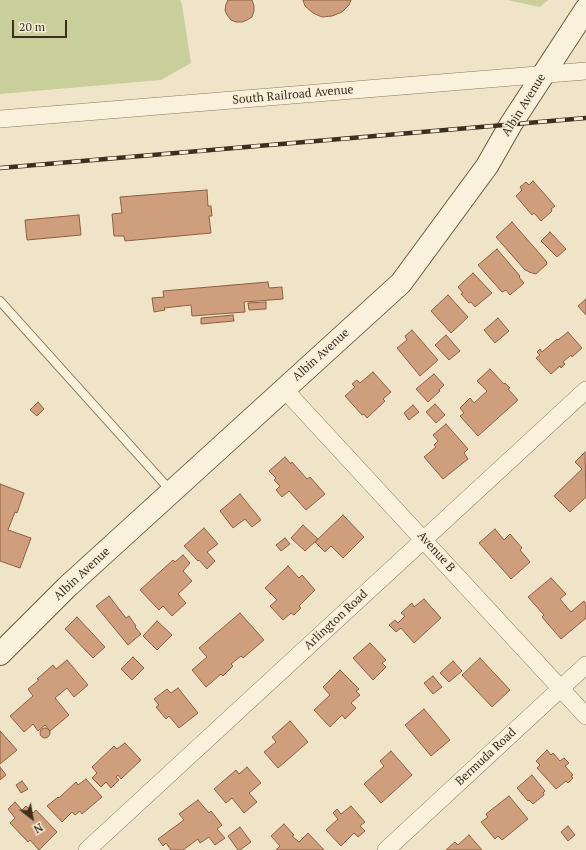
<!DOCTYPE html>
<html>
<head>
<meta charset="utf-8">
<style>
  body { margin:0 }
  #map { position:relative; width:586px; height:850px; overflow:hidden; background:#f0e4c8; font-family:"PT Serif",serif }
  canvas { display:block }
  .north { position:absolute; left:12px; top:798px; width:40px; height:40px; -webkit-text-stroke:3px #f7eed8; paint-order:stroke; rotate:149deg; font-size:11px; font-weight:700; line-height:16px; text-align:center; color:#3d2e20 }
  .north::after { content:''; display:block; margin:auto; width:14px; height:18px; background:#3d2e20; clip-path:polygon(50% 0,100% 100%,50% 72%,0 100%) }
  .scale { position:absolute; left:12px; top:20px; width:55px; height:18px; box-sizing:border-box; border:2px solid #3d2e20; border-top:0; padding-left:5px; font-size:12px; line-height:14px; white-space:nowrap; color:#3d2e20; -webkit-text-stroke:3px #f7eed8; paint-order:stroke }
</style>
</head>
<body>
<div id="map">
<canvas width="586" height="850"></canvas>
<div class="north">N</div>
<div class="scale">20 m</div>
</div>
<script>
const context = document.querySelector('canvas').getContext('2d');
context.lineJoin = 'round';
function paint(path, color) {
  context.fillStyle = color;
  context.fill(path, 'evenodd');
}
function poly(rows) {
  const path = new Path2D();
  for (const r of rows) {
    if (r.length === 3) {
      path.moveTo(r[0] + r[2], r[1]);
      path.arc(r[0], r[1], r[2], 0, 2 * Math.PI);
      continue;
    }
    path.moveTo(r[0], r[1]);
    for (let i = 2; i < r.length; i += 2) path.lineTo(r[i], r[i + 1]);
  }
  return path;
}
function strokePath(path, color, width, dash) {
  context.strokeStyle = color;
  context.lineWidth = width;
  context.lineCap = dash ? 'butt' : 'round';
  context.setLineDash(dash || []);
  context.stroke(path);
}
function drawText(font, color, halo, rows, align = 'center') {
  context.font = font + ' "PT Serif",serif';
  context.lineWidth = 3;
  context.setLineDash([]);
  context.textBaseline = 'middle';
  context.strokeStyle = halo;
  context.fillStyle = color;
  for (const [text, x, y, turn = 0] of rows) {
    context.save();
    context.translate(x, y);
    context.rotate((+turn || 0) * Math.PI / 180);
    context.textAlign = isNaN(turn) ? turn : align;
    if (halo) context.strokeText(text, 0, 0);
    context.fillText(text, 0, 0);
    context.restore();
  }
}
const green = poly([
  [0,0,180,0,182,5,191,63,161,80,0,94],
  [507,0,548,0,540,7]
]);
const building = poly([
  [228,0,252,0,254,6,254,11,252,17,247,20,242,22,236,22,231,20,227,15,225,10,226,4,228,0],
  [303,0,351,0,349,5,342,12,332,16,322,17,313,13,305,6,303,0],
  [533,181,555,206,551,209,552,211,541,221,534,213,532,215,516,196,522,190,520,187,526,182,529,185,533,181],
  [207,190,208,206,211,206,212,216,209,216,211,233,125,241,124,236,114,236,112,214,122,213,120,197,207,190],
  [79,215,81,235,27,240,25,220,79,215],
  [512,222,546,261,547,264,536,274,529,272,526,270,525,270,496,237,512,222],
  [550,232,566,249,557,257,541,241,550,232],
  [497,249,520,276,519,277,524,283,510,295,506,290,502,292,478,265,497,249],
  [473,273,492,293,475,307,471,302,469,303,461,294,463,293,458,287,473,273],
  [268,282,269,288,282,287,283,299,244,302,245,312,192,316,191,305,164,308,165,310,154,312,152,298,164,297,163,291,268,282],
  [448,295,468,317,451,333,431,311,448,295],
  [586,299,586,315,578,306,586,299],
  [266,302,266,309,249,310,248,303,266,302],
  [233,315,234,321,201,324,201,318,233,315],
  [498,318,509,331,495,343,484,330,498,318],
  [412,330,438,360,420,376,397,348,407,340,405,336,412,330],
  [568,332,582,348,572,357,571,355,563,362,565,364,561,368,560,366,551,374,536,358,540,355,537,352,540,349,542,352,557,339,558,340,568,332],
  [446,335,460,351,449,360,435,345,446,335],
  [490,369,504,384,505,383,510,388,508,389,518,400,478,436,460,416,464,413,460,408,470,398,474,403,487,391,477,381,490,369],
  [373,372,391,392,383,399,385,401,367,418,364,414,362,415,345,396,355,387,352,384,357,380,360,383,373,372],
  [434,374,444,385,439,390,440,391,428,402,416,389,434,374],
  [38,402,44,409,37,416,30,410,38,402],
  [435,404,445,415,436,423,426,412,435,404],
  [413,405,419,412,409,420,404,413,413,405],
  [446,424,468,449,464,453,468,459,443,479,424,457,436,447,434,445,438,441,433,435,446,424],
  [585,452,586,497,570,512,554,496,582,469,575,462,585,452],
  [285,457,291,464,292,462,307,479,310,477,325,494,306,510,289,491,282,497,276,490,280,486,274,480,276,478,269,471,285,457],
  [0,484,24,493,17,513,15,512,8,530,31,538,20,568,0,561,0,484],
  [240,494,261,520,252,527,245,519,233,528,220,511,240,494],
  [343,515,364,537,343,558,331,546,325,552,315,542,343,515],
  [303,525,318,539,305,551,291,538,303,525],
  [204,528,218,544,207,552,215,561,207,569,199,560,198,561,184,546,204,528],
  [495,529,504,540,510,534,522,548,520,550,530,562,511,579,479,543,495,529],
  [285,538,290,544,281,551,276,545,285,538],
  [183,555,190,563,183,571,192,581,178,594,186,603,172,616,163,606,159,610,140,590,173,560,175,562,183,555],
  [288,566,299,578,302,575,315,590,299,606,301,608,294,615,291,613,283,620,270,606,277,600,265,588,288,566],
  [551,578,566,594,560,599,571,612,584,601,586,604,586,618,561,639,542,617,544,615,528,597,551,578],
  [109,596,126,618,129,616,136,626,135,627,141,634,128,645,96,606,109,596],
  [424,599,441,618,414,643,401,628,396,632,389,625,395,620,398,623,405,616,401,613,412,603,414,607,424,599],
  [240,613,264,640,243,658,241,656,231,664,233,666,223,676,221,674,206,687,192,670,207,657,199,648,240,613],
  [77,617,105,647,93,658,65,629,77,617],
  [157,621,172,635,157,650,143,636,157,621],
  [370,643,386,660,382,663,386,667,373,680,353,658,370,643],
  [133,657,144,668,132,680,121,669,133,657],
  [480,658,510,690,492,707,462,675,480,658],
  [67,660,88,685,74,697,67,688,55,698,69,715,50,731,45,725,38,731,33,724,24,732,10,716,33,696,28,689,39,680,37,679,53,665,56,669,67,660],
  [453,661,462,671,449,682,440,673,453,661],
  [340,670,359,689,356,691,360,695,351,703,356,708,345,719,342,715,330,727,314,710,330,695,323,687,340,670],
  [433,676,442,687,433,694,424,683,433,676],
  [178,688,198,713,179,728,169,716,166,719,156,707,159,705,154,699,167,689,171,693,178,688],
  [424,709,450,740,431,756,405,725,424,709],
  [290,721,308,742,278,768,264,752,276,742,272,737,290,721],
  [45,733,5],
  [0,731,17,750,0,764,0,731],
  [125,743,141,760,121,779,118,775,116,777,119,780,111,788,106,782,101,787,92,778,97,773,92,767,114,746,117,749,125,743],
  [547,750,551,755,553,753,560,761,564,758,569,763,565,766,573,775,571,776,573,778,568,783,566,781,556,789,537,768,540,765,536,761,547,750],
  [391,751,412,775,381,803,364,784,384,766,380,761,391,751],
  [0,767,6,775,0,780,0,767],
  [247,767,261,783,249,793,257,802,244,813,232,798,226,803,214,789,236,770,239,774,247,767],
  [532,775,545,791,543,793,544,795,533,804,529,800,528,801,517,788,532,775],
  [86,779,102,797,82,814,80,811,75,815,72,812,62,822,47,806,58,797,59,798,76,782,78,785,86,779],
  [22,781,28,789,21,793,16,785,22,781],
  [509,796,528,819,502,840,498,836,495,839,481,822,488,817,486,814,509,796],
  [198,800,209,813,211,811,222,825,217,829,225,838,215,845,209,837,200,843,198,839,183,850,171,850,166,843,163,846,158,839,184,820,179,814,198,800],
  [15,802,22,810,26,806,33,813,36,810,57,832,39,850,30,840,28,842,10,823,15,818,8,809,15,802],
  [351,806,365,822,360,826,365,831,358,837,354,833,341,846,326,830,338,819,333,813,337,809,341,814,351,806],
  [284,824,294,835,292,836,299,842,308,833,324,850,276,850,280,846,271,836,284,824],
  [568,826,575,835,568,841,561,832,568,826],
  [240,827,251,842,240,850,238,850,228,836,240,827],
  [469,835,482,850,446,850,455,842,458,845,469,835]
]);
const lane = poly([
  [0,301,171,491]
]);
const street = poly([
  [0,119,586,71],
  [284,389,586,716],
  [87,850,586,390],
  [386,850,586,665]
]);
const secondary = poly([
  [0,654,67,587,401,283,487,166,511,124,586,9]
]);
const rail = poly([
  [0,168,586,118]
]);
const streetNames = [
  ["South Railroad Avenue",293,95,-5],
  ["Albin Avenue",524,105,-58],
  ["Albin Avenue",321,355,-42],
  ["Avenue B",436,552,48],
  ["Albin Avenue",82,574,-43],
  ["Arlington Road",336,620,-43],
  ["Bermuda Road",486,757,-43]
];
paint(green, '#c9cf9b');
paint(building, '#cf9f7d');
strokePath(building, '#8d5f41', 1);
strokePath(lane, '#8d765c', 10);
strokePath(street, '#8d765c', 18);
strokePath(secondary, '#6f573f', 24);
strokePath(lane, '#faf1dc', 8);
strokePath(street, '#faf1dc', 17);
strokePath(secondary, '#faf1dc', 22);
strokePath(rail, '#3d2e20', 4.5);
strokePath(rail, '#f7eed8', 3, [9]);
drawText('12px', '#3d2e20', '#f7eed8', streetNames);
</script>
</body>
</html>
